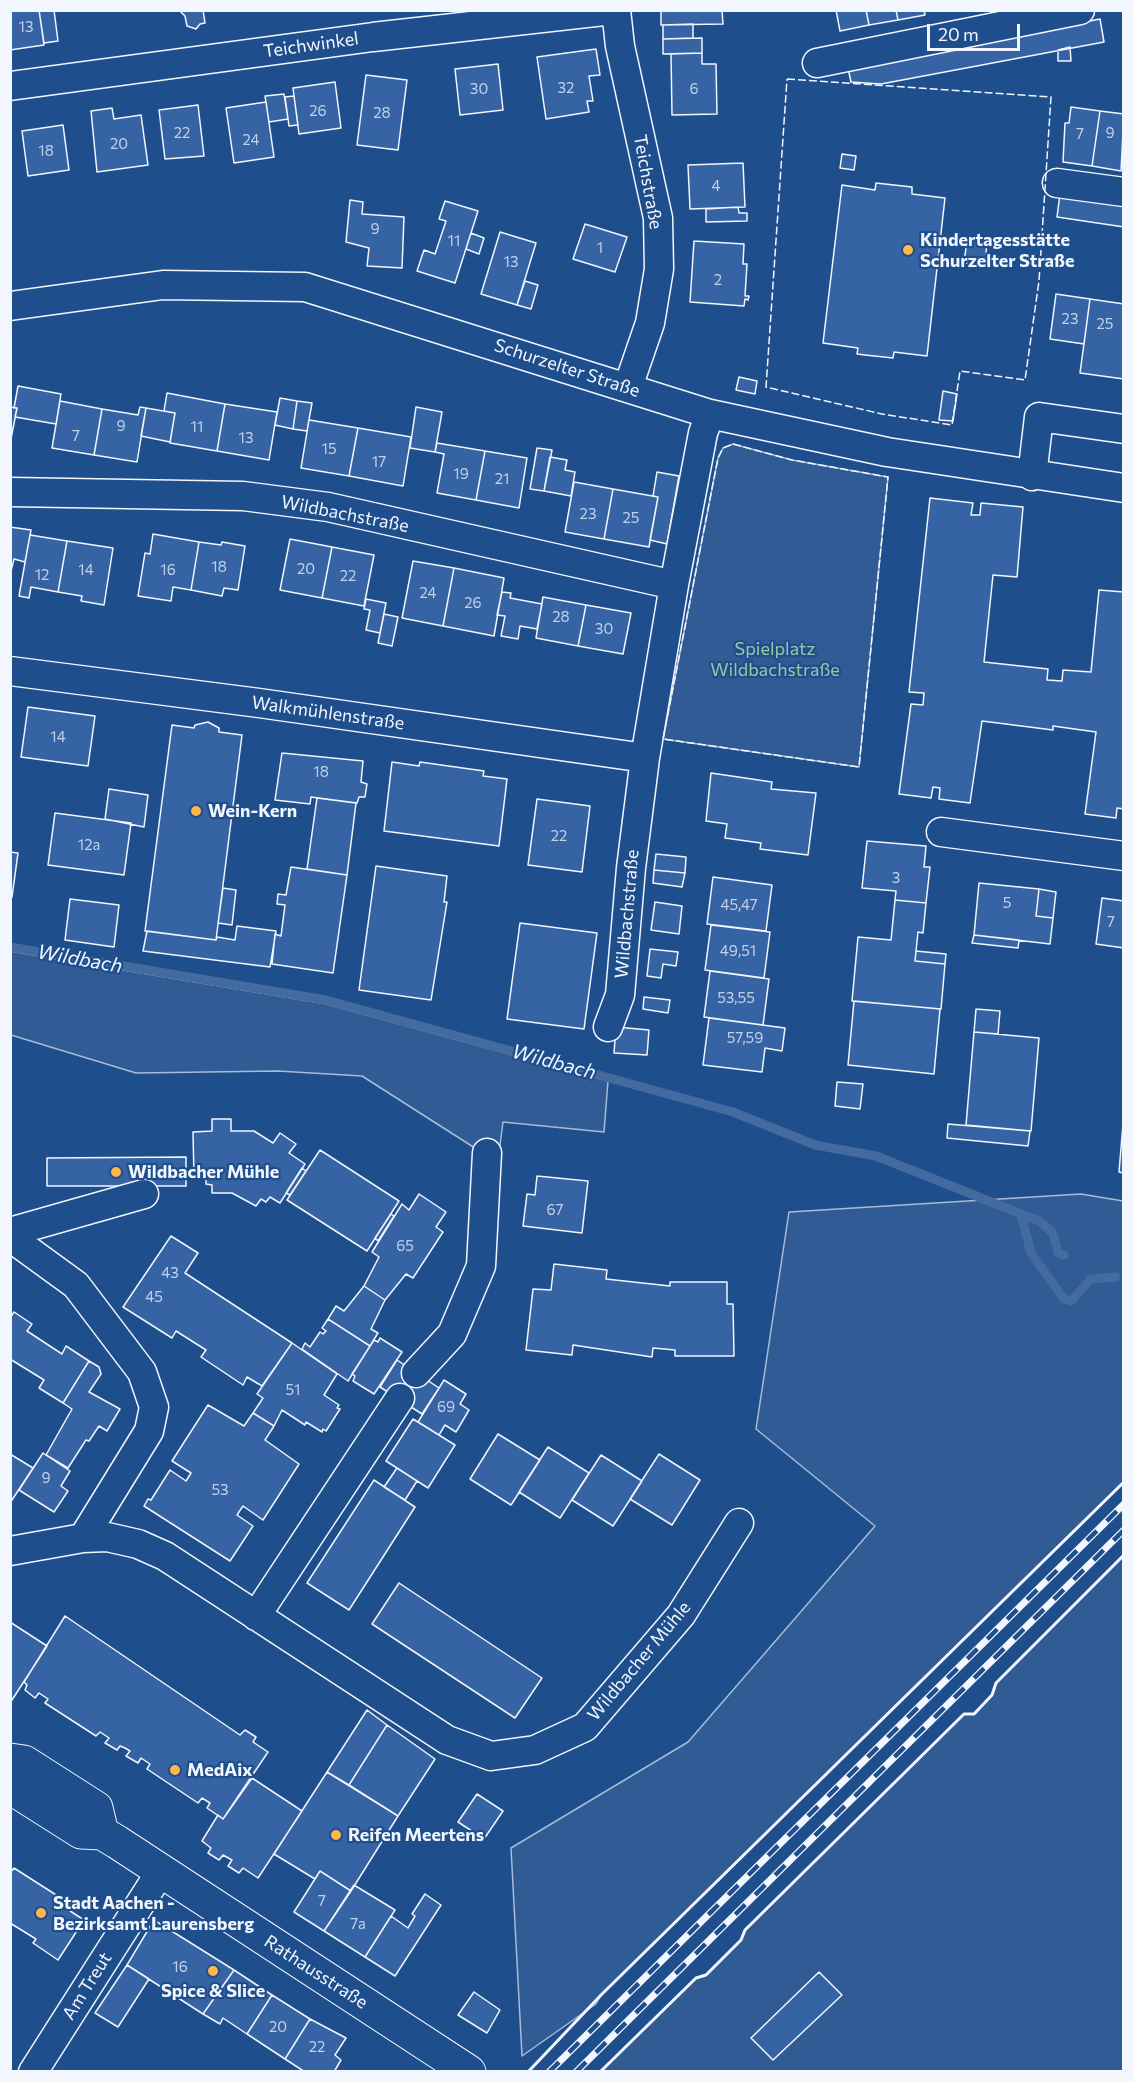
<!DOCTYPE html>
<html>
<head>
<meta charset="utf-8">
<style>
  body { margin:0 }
  #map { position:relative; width:1134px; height:2082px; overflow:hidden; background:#1f4e8c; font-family:Commissioner,sans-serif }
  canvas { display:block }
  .frame { position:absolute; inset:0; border:12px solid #f2f6ff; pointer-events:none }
  .scale { position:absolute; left:927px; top:24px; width:93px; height:27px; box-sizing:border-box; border:3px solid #f2f6ff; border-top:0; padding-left:8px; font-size:18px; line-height:21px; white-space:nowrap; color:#f2f6ff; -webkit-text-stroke:4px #1f4e8c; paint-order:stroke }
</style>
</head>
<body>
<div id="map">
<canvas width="1134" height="2082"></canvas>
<div class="frame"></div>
<div class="scale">20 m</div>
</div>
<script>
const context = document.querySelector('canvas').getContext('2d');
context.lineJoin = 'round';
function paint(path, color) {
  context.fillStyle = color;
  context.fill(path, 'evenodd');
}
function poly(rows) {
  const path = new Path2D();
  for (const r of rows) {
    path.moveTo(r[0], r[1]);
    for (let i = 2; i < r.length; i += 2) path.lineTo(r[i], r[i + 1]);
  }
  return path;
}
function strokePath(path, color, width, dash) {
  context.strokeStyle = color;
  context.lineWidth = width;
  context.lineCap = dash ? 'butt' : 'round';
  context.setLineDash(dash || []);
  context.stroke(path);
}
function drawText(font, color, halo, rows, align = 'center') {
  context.font = font + ' Commissioner,sans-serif';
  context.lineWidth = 4.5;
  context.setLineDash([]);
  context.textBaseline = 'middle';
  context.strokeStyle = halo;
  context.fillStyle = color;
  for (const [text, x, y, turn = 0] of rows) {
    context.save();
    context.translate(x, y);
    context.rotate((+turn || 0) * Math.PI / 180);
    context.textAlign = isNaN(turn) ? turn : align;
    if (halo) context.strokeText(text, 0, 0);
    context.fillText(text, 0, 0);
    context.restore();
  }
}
const green = poly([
  [733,444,792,460,888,477,859,767,663,739,718,458,723,448,733,444],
  [10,951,327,1004,608,1081,604,1132,503,1122,499,1153,478,1150,362,1076,278,1071,136,1073,11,1035,10,951],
  [1081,1194,1123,1201,1123,1482,601,1995,596,2004,522,2056,511,1848,688,1742,875,1526,756,1429,789,1212,1081,1194],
  [1123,1555,1123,2071,600,2072,696,1978,706,1975,741,1940,745,1930,964,1714,975,1714,992,1695,996,1683,1123,1555]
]);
const stream = poly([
  [10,947,326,1000,733,1112,815,1145,876,1156,1039,1221,1053,1233,1058,1253,1064,1255],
  [1021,1215,1031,1253,1064,1299,1071,1301,1091,1279,1116,1277]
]);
const building = poly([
  [10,10,39,10,44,45,10,50,10,10],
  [39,10,54,10,58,41,44,43,39,10],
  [179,10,203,10,205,23,200,24,196,29,187,26,185,16,179,10],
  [661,10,722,10,723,24,661,25,661,10],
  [836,10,866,10,869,25,840,31,836,10],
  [866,10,896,10,898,20,869,25,866,10],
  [896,10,924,10,925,15,898,20,896,10],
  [1100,19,1104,42,881,84,851,82,848,68,1100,19],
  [693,24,693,38,663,39,663,25,693,24],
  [702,38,702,53,663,54,663,39,702,38],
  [1070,47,1071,61,1058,61,1058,50,1070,47],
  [596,49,600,75,589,76,593,101,587,101,589,112,546,119,537,57,596,49],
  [702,53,702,64,716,64,717,114,672,115,671,54,702,53],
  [498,64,503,110,460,115,455,69,498,64],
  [366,75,407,80,398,150,357,145,366,75],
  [335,82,341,128,299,134,293,88,335,82],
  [284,94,288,119,269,122,265,96,284,94],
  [294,96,298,125,289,126,285,97,294,96],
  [266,102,274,157,234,163,226,108,266,102],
  [198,105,204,156,165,159,159,110,198,105],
  [1071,107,1100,111,1092,166,1063,162,1065,123,1069,123,1071,107],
  [112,108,114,119,141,115,148,165,97,172,91,111,112,108],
  [1100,111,1124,114,1121,171,1092,166,1100,111],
  [63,125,69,170,28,176,22,131,63,125],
  [842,154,856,156,854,170,840,168,842,154],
  [743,163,745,207,690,209,688,165,743,163],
  [876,183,912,187,912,194,945,198,927,356,894,352,893,358,865,355,857,354,858,348,823,343,842,185,875,190,876,183],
  [1060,194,1124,203,1124,227,1057,217,1060,194],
  [350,200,363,202,362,214,404,217,402,268,367,266,369,248,346,242,350,200],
  [445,201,478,211,455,283,417,271,424,250,435,254,446,221,439,219,445,201],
  [738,207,739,213,747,213,747,221,706,222,706,209,738,207],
  [585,224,627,237,615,272,573,259,585,224],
  [500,232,536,243,517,305,481,294,500,232],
  [471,233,484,238,479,254,466,249,471,233],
  [967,240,987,242,985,265,964,263,967,240],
  [694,241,744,244,743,264,747,264,745,296,749,296,748,300,745,299,744,306,690,302,694,241],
  [525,281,538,285,531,309,517,305,525,281],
  [1056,294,1090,299,1084,344,1050,339,1056,294],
  [1090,299,1124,304,1124,379,1080,373,1090,299],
  [739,377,757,381,755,394,736,390,739,377],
  [18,386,61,394,56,424,15,417,17,408,14,408,18,386],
  [943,391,957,394,953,421,939,420,943,391],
  [167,393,225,404,217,451,170,443,175,413,164,411,167,393],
  [280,398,297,401,293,429,275,425,280,398],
  [60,401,102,409,94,455,52,448,60,401],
  [297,401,312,403,307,431,293,429,297,401],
  [225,404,277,412,269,460,217,451,225,404],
  [10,407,17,408,10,444,10,407],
  [140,407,146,408,137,462,94,455,102,409,138,415,140,407],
  [416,407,442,412,435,452,410,448,416,407],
  [146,408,175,413,170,442,141,436,146,408],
  [309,420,358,428,349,476,301,468,309,420],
  [358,428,411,437,403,486,349,476,358,428],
  [437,443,485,451,476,500,437,493,444,454,435,452,437,443],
  [537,448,552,450,544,491,530,489,537,448],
  [485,451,527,458,519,508,476,500,485,451],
  [550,457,567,460,565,470,575,472,571,496,544,491,550,457],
  [657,472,679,476,667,544,650,540,658,497,653,496,657,472],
  [574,482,613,489,604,539,565,532,574,482],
  [613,489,658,497,649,547,604,539,613,489],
  [930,498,973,503,971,515,980,515,981,503,1023,507,1017,577,993,575,984,662,1048,669,1047,680,1062,681,1063,670,1091,672,1099,590,1124,592,1124,809,1117,808,1116,818,1085,814,1096,732,1053,726,1053,730,982,721,970,803,939,799,940,788,933,787,931,798,899,794,911,704,923,705,924,693,909,692,930,498],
  [10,527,31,530,25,562,14,559,10,575,10,527],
  [153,534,199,542,191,590,173,587,171,601,138,596,145,553,150,554,153,534],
  [30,535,67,541,58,592,31,587,29,598,19,596,30,535],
  [290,539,332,547,322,598,280,590,290,539],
  [67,541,113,548,104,605,81,601,82,596,58,592,67,541],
  [199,542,221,545,222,542,245,546,238,590,224,588,222,596,191,590,199,542],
  [332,547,374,555,364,606,322,598,332,547],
  [413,561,454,568,443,626,402,618,413,561],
  [454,568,504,578,494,636,443,626,454,568],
  [502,592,511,593,510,598,542,604,537,629,520,626,518,639,501,636,505,616,497,615,502,592],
  [543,597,586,605,578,646,536,638,543,597],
  [366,599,386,603,380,633,366,630,370,610,364,609,366,599],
  [586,605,631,613,623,654,578,646,586,605],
  [384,614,398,617,392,646,378,643,384,614],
  [28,707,95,716,88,766,21,757,28,707],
  [208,722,219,728,219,732,242,735,216,940,145,931,172,725,194,728,195,725,208,722],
  [282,753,363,761,361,782,367,784,365,797,359,797,357,803,311,797,310,804,275,800,282,753],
  [392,762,419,766,420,762,484,771,483,776,507,779,499,846,384,831,392,762],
  [711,773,772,782,771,789,816,793,808,855,760,849,761,843,725,838,727,824,706,821,711,773],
  [109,789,148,795,144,827,105,819,109,789],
  [317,798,356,803,347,875,307,869,317,798],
  [537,799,590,806,582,872,528,865,537,799],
  [55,813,131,823,124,875,48,865,55,813],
  [867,841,926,846,924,867,930,867,926,903,895,900,896,891,862,888,867,841],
  [10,852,18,853,12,897,10,897,10,852],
  [656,854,686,857,685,873,654,870,656,854],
  [376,866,447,876,444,902,447,902,431,1000,359,990,376,866],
  [291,867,347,875,333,973,272,964,275,934,281,936,285,905,277,904,278,894,286,895,291,867],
  [654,870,685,873,682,887,653,883,654,870],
  [713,877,772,885,766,931,707,924,713,877],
  [979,883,1039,889,1036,916,1053,918,1050,944,974,935,979,883],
  [223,888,236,890,232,925,218,923,223,888],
  [1039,889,1056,892,1053,918,1036,916,1039,889],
  [1102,898,1124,901,1124,948,1096,944,1102,898],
  [70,899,119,905,114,947,65,940,70,899],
  [895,900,926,903,923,933,918,932,915,961,945,964,941,1009,852,1001,858,937,891,940,895,900],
  [655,902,682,906,679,934,651,930,655,902],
  [520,923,597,933,584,1029,507,1019,520,923],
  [711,925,770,932,764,978,705,970,711,925],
  [237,926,276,931,270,967,143,951,147,931,216,940,217,937,235,940,237,926],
  [974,935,1019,940,1018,948,972,943,974,935],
  [650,949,678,952,676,966,663,964,661,978,647,976,650,949],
  [916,951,946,954,945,964,915,961,916,951],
  [710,971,769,979,763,1025,704,1017,710,971],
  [644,997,670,1000,668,1013,643,1009,644,997],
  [854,1001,940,1009,934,1074,848,1065,854,1001],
  [976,1009,1000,1011,998,1034,974,1032,976,1009],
  [709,1018,785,1028,782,1051,765,1048,762,1072,703,1065,709,1018],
  [616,1027,649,1030,647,1055,614,1053,616,1027],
  [974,1032,1039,1038,1031,1131,966,1125,974,1032],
  [837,1082,863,1084,860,1109,835,1106,837,1082],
  [1124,1112,1124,1173,1119,1172,1124,1112],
  [212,1119,231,1119,231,1131,254,1131,273,1143,280,1133,296,1144,289,1153,305,1164,280,1203,270,1197,266,1202,261,1199,256,1206,232,1193,212,1193,212,1185,206,1184,206,1178,194,1179,193,1132,212,1131,212,1119],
  [948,1124,1030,1131,1028,1146,947,1138,948,1124],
  [320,1150,399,1201,367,1251,287,1200,320,1150],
  [186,1157,186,1186,47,1186,47,1158,186,1157],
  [302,1168,306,1171,290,1195,286,1193,302,1168],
  [537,1176,588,1181,582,1233,523,1226,527,1194,535,1195,537,1176],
  [419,1194,446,1212,436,1227,443,1232,413,1278,406,1274,385,1300,364,1286,379,1257,372,1252,402,1204,409,1210,419,1194],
  [391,1214,394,1216,378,1241,375,1238,391,1214],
  [171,1236,198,1253,185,1273,292,1343,262,1386,247,1377,243,1385,201,1357,206,1350,176,1331,172,1338,123,1307,171,1236],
  [554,1264,607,1270,606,1279,670,1286,670,1282,727,1282,727,1304,733,1304,734,1356,675,1356,675,1350,653,1348,652,1357,573,1345,572,1355,526,1350,533,1289,551,1290,554,1264],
  [364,1286,385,1300,371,1329,378,1333,370,1346,328,1319,336,1306,344,1311,364,1286],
  [14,1312,32,1324,27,1331,62,1354,66,1346,89,1361,63,1403,39,1388,44,1380,10,1359,10,1318,14,1312],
  [328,1319,370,1346,348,1381,302,1349,305,1343,310,1347,320,1332,323,1334,326,1331,322,1328,328,1319],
  [380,1338,402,1352,374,1394,353,1381,355,1376,352,1374,374,1340,378,1342,380,1338],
  [292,1343,337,1374,324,1395,339,1405,337,1408,340,1409,326,1431,323,1429,322,1432,306,1422,305,1425,282,1410,274,1426,253,1413,263,1398,257,1394,292,1343],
  [397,1360,439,1388,422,1414,380,1387,397,1360],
  [89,1361,99,1367,101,1374,89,1392,120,1409,107,1431,99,1426,89,1441,86,1440,68,1468,46,1455,72,1409,63,1403,89,1361],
  [444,1380,466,1394,460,1404,469,1410,456,1432,445,1425,439,1435,418,1422,444,1380],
  [208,1405,244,1426,253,1413,274,1426,265,1440,299,1464,263,1520,243,1506,237,1515,253,1526,230,1561,144,1506,148,1499,151,1500,170,1470,186,1481,191,1473,172,1461,208,1405],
  [413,1419,455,1445,428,1488,386,1461,413,1419],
  [498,1434,540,1460,511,1505,470,1479,498,1434],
  [548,1447,589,1473,560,1518,519,1492,548,1447],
  [43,1453,70,1471,61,1486,68,1491,54,1512,19,1490,43,1453],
  [10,1454,33,1468,10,1503,10,1454],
  [659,1454,700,1480,672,1525,630,1499,659,1454],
  [601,1455,642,1481,613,1526,572,1500,601,1455],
  [397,1468,417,1481,405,1500,384,1487,397,1468],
  [374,1480,415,1507,349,1610,307,1583,374,1480],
  [399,1583,542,1678,515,1718,372,1624,399,1583],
  [65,1616,240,1735,245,1730,256,1737,253,1742,268,1752,223,1819,207,1808,210,1803,202,1798,198,1803,147,1769,150,1764,141,1758,138,1763,126,1756,130,1751,125,1748,120,1746,117,1750,105,1743,109,1738,100,1732,96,1736,45,1703,48,1699,39,1693,35,1698,25,1690,27,1685,24,1682,65,1616],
  [10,1622,47,1646,10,1703,10,1622],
  [367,1710,387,1725,349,1785,327,1772,367,1710],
  [387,1725,435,1759,398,1816,349,1785,387,1725],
  [327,1772,398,1816,351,1891,320,1871,315,1879,274,1854,327,1772],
  [252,1778,302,1811,258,1878,243,1868,239,1873,228,1866,232,1860,223,1855,219,1860,208,1853,211,1848,202,1841,218,1815,223,1819,252,1778],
  [477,1794,503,1811,484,1839,458,1822,477,1794],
  [14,1868,64,1900,61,1905,84,1920,58,1960,33,1943,36,1939,10,1923,10,1873,14,1868],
  [320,1871,351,1891,324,1931,294,1912,320,1871],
  [354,1885,395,1910,365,1957,324,1931,354,1885],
  [425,1894,441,1905,395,1976,365,1957,391,1916,408,1928,415,1916,412,1914,425,1894],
  [154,1920,234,1970,203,2014,127,1965,154,1920],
  [127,1965,149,1979,118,2027,95,2013,127,1965],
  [234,1970,272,1995,247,2034,223,2018,220,2024,203,2014,234,1970],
  [819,1972,842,1995,773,2060,751,2038,819,1972],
  [474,1992,500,2010,487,2033,458,2015,474,1992],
  [272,1995,310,2019,285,2059,247,2034,272,1995],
  [310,2019,346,2038,335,2055,341,2060,334,2072,305,2072,285,2059,310,2019]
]);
const street = poly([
  [616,10,620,46,658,218,659,269,650,323,628,387],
  [817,63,1080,10],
  [10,86,373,37,613,10],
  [1057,183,1124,192],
  [10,306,163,285,305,287,710,414,887,452,1124,488],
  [1032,476,1039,417,1124,429],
  [10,492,243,496,328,507,674,585],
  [10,671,259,703,645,758],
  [941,832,1124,856],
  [608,1027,620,995,631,868,645,758,674,585,703,433,710,414],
  [10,1232,144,1194],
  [10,1237,76,1285,142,1372,154,1407,149,1431,83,1538],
  [416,1373,452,1334,481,1266,487,1153],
  [10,1551,83,1538,107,1537,138,1544,165,1556,447,1740,491,1756,535,1750,585,1727,681,1615,739,1523],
  [256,1616,400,1398],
  [33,2072,161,1871]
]);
const secondary = poly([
  [10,1760,24,1762,96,1808,102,1833],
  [10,1787,81,1832,102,1833,117,1842,469,2072]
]);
const rail = poly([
  [549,2072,1124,1504],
  [576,2072,1124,1530]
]);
const fence = poly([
  [787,79,1051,97,1039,281,1025,380,960,371,952,425,882,414,766,387,787,79],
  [733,444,792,460,888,477,859,767,663,739,718,458,723,448,733,444]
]);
const wall = poly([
  [10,1082,10,1088],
  [528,2072,601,1995,1124,1482],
  [600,2072,696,1978,706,1975,741,1940,745,1930,964,1714,974,1714,992,1695,996,1683,1124,1555]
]);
const markers = [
  [908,250,6,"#ffb74d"],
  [196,811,6,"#ffb74d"],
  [116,1172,6,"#ffb74d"],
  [175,1770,6,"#ffb74d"],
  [336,1835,6,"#ffb74d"],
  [41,1913,6,"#ffb74d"],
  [213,1971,6,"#ffb74d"]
];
const numberNames = [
  ["13",26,27],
  ["32",566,88],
  ["30",479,89],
  ["6",694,89],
  ["26",318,111],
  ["28",382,113],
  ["22",182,133],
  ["9",1110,133],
  ["7",1080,134],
  ["24",251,140],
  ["20",119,144],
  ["18",46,151],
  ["4",716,186],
  ["9",375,229],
  ["11",454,241],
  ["1",600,248],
  ["13",511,262],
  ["2",718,280],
  ["23",1070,319],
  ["25",1105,324],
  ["9",121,426],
  ["11",197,427],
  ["7",76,436],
  ["13",246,438],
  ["15",329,449],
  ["17",379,462],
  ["19",461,474],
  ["21",502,479],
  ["23",588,514],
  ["25",631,518],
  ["18",219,567],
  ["20",306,569],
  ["14",86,570],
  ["16",168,570],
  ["12",42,575],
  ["22",348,576],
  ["24",428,593],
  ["26",473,603],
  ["28",561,617],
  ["30",604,629],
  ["14",58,737],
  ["18",321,772],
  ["22",559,836],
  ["12a",89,845],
  ["3",896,878],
  ["5",1007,903],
  ["45,47",739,905],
  ["7",1111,922],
  ["49,51",738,951],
  ["53,55",736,998],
  ["57,59",745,1038],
  ["67",555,1210],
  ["65",405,1246],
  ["43",170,1273],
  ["45",154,1297],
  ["51",293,1390],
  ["69",446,1407],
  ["9",46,1478],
  ["53",220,1490],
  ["7",322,1901],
  ["7a",358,1924],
  ["16",180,1967],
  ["20",278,2027],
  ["22",317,2047]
];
const streetNames = [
  ["Teichwinkel",311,45,-8],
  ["Teichstraße",648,182,80],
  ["Schurzelter Straße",567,368,18],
  ["Wildbachstraße",345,514,11],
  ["Walkmühlenstraße",328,713,8],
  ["Wildbachstraße",627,914,-85],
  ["Wildbacher Mühle",639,1661,-50],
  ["Rathausstraße",316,1972,33],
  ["Am Treut",87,1986,-58]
];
const poiNames = [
  ["Kindertagesstätte",920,240],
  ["Schurzelter Straße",920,261],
  ["Wein-Kern",208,811],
  ["Wildbacher Mühle",128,1172],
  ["MedAix",187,1770],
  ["Reifen Meertens",348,1835],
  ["Stadt Aachen -",53,1903],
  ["Bezirksamt Laurensberg",53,1924],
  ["Spice & Slice",213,1991,"center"]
];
const parkNames = [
  ["Spielplatz",775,649],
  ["Wildbachstraße",775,670]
];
const waterNames = [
  ["Wildbach",80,959,10],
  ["Wildbach",554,1062,15]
];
paint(green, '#305b95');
strokePath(green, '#a8bbd7', 1.5);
strokePath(stream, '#446ba0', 9);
paint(building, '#3563a3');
strokePath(building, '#f2f6ff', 1.5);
strokePath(street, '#f2f6ff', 31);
strokePath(secondary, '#f2f6ff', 35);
strokePath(street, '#1f4e8c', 28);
strokePath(secondary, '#1f4e8c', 33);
strokePath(rail, '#f2f6ff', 7);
strokePath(rail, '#1f4e8c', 4.5, [14]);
strokePath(fence, '#f2f6ff', 1.5, [8, 3]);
strokePath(wall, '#f2f6ff', 3);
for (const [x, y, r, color] of markers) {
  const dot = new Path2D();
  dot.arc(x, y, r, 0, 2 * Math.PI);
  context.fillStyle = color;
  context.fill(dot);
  strokePath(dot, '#1f4e8c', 2);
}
drawText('15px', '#c3d1e8', null, numberNames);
drawText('18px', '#f2f6ff', '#1f4e8c', streetNames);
drawText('bold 18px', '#f2f6ff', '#1f4e8c', poiNames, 'left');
drawText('18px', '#97c8a6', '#1f4e8c', parkNames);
drawText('italic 20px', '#f2f6ff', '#1f4e8c', waterNames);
</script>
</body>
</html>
